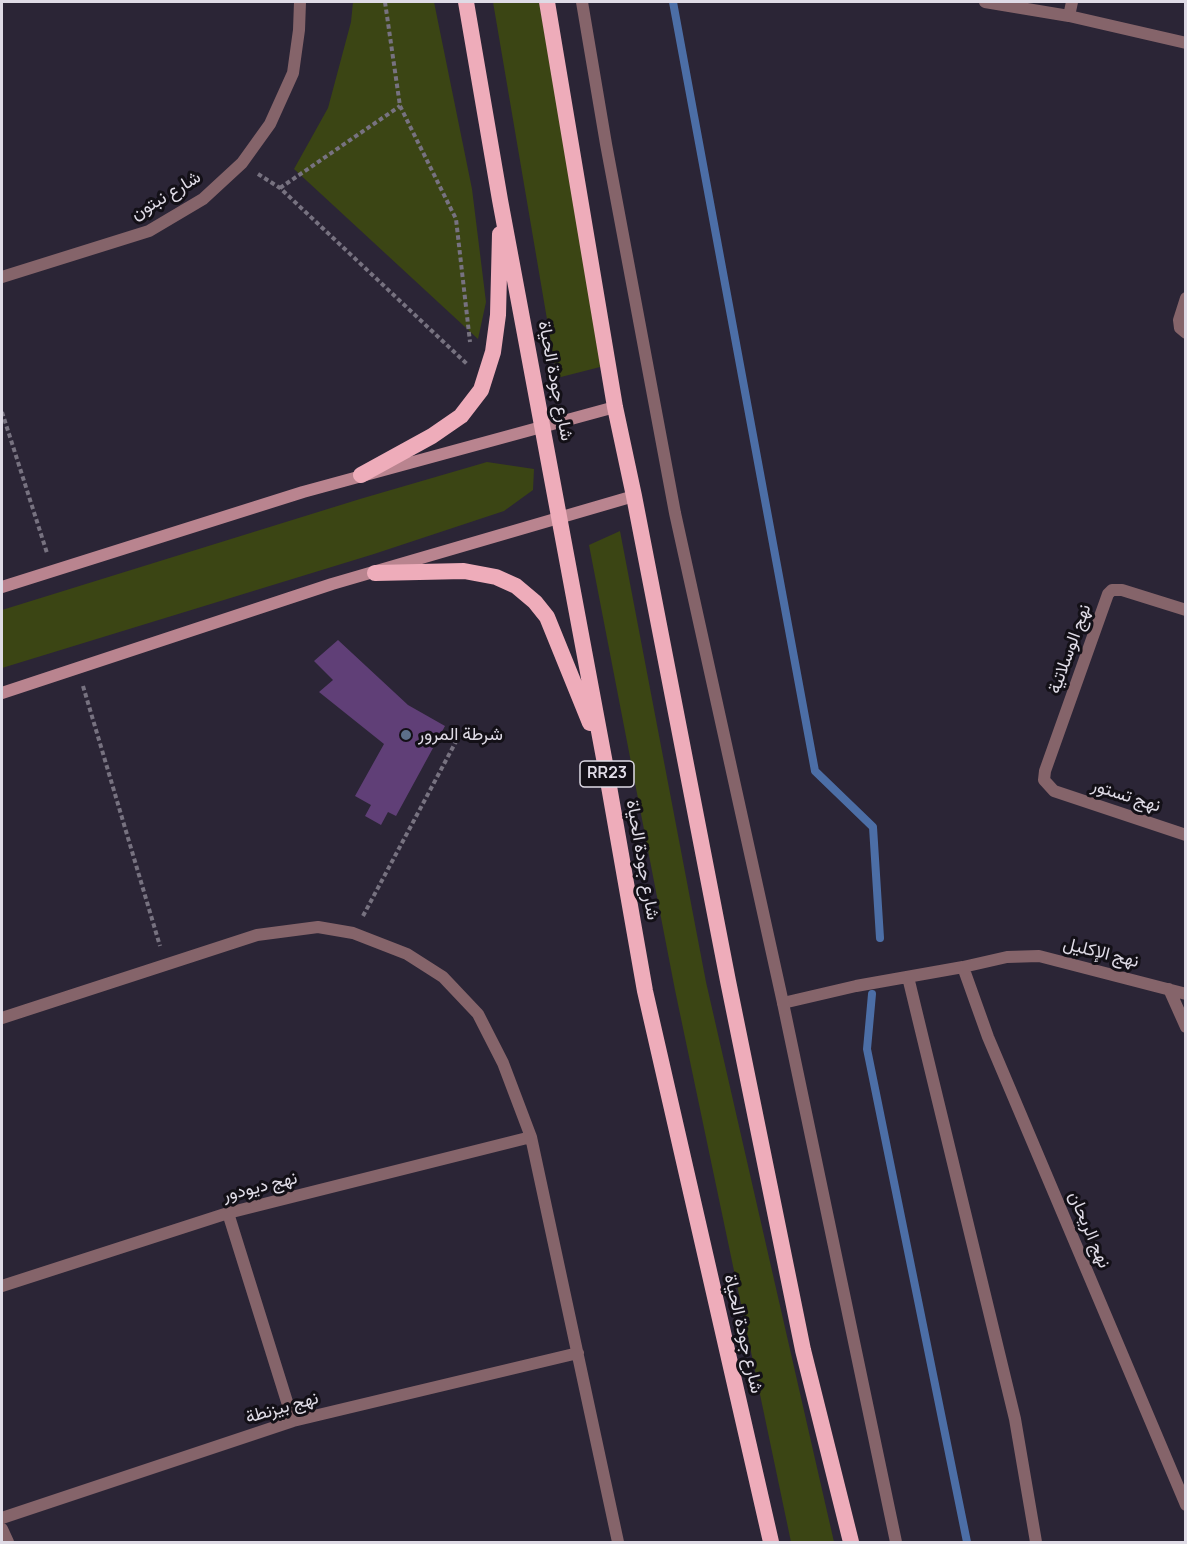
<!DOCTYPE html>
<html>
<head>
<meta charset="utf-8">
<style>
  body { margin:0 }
  #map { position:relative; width:1187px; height:1544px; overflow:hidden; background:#2b2536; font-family:Manrope,sans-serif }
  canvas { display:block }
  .frame { position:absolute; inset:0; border:3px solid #dfdbe6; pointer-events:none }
</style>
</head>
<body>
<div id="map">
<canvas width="1187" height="1544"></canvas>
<div class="frame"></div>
</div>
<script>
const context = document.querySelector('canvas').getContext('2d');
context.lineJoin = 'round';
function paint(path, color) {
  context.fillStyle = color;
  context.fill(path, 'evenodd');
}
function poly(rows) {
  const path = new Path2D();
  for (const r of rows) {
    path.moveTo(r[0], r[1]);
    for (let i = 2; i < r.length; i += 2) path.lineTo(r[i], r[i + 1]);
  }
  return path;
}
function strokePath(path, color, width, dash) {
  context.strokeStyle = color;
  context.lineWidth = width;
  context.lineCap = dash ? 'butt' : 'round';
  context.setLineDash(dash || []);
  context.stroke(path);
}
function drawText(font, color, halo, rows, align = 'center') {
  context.font = font + ' Manrope,Vazirmatn,sans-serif';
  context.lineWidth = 6;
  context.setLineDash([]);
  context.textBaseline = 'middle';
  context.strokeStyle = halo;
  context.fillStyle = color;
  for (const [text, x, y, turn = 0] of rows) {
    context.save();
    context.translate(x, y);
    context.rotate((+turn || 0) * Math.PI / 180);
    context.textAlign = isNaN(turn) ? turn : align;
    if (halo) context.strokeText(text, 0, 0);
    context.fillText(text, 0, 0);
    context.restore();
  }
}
const green = poly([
  [353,2,434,2,472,189,486,302,478,339,294,169,328,108,351,22],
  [493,2,539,2,604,366,557,378],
  [487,462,534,469,533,490,504,511,374,554,2,668,2,610,360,499],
  [620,531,706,982,834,1542,791,1542,675,990,589,545]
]);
const stream = poly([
  [673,2,815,771,873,827,880,938],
  [872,994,867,1049,967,1542]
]);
const building = poly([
  [338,640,408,705,445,726,396,816,388,812,381,825,365,816,371,805,355,796,384,744,319,692,333,680,314,661]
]);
const path = poly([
  [385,2,400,106,456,219,470,342],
  [258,174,280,188,467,364],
  [280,188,400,106],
  [2,412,47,553],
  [83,686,160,946],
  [363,916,460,734]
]);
const minor = poly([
  [985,2,1069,16,1186,43],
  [1069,16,1072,2],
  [2,277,149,231,203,199,242,163,270,124,293,73,299,30,300,2],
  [1186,298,1179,320,1180,328,1186,333],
  [1186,610,1122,590,1112,590,1108,594,1045,771,1044,780,1054,791,1186,835],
  [963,967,988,1037,1186,1505],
  [908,977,1015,1419,1036,1542],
  [1169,989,1186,1027],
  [783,1003,856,986,963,967,1007,957,1039,956,1186,994],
  [2,1018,257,935,318,927,353,933,407,954,443,977,478,1014,503,1063,531,1137,618,1542],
  [228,1213,293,1421],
  [2,1286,228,1213,531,1137],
  [2,1518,293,1421,578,1353]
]);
const tertiary = poly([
  [582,2,606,144,675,513,783,1003,896,1542],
  [2,1529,8,1542]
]);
const secondary = poly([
  [2,587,303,492,615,407],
  [2,693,332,584,634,496]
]);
const trunk = poly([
  [466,2,500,200,604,758,645,991,771,1542],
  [547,2,615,407,634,496,728,981,803,1350,851,1542],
  [361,475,432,436,461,416,481,390,493,352,498,315,500,234],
  [375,573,464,571,496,577,516,586,535,602,547,617,590,723]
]);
const markers = [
  [406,735,6,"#5c6f8a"]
];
const shields = [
  [607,774,54]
];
const shieldNames = [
  ["RR23",607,774]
];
const streetNames = [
  ["شارع نبتون",166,196,-31],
  ["شارع جودة الحياة",555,381,79],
  ["نهج الوسلاتية",1070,649,-70],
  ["نهج تستور",1126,796,18],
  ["شارع جودة الحياة",642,860,80],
  ["نهج الإكليل",1101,953,14],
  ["نهج ديودور",260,1187,-14],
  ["نهج الريحان",1089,1230,67],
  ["شارع جودة الحياة",743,1334,77],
  ["نهج بيزنطة",282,1408,-16]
];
const poiNames = [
  ["شرطة المرور",418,735]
];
paint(green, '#3b4514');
strokePath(stream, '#4c6ea6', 8);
paint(building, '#603f77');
strokePath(path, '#777280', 4, [4.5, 3]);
strokePath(minor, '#85646a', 12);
strokePath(tertiary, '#85646a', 12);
strokePath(secondary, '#b9848f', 12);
strokePath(trunk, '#eeacba', 16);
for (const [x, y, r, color] of markers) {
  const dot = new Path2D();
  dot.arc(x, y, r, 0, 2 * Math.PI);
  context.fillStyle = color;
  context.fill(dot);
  strokePath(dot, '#131017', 2);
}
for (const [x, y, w] of shields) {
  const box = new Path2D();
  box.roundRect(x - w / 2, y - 13, w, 26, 4.5);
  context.fillStyle = '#131017';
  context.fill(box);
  strokePath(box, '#dfdbe6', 1.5);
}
drawText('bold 16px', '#dfdbe6', null, shieldNames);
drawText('18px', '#dfdbe6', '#131017', streetNames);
drawText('18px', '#dfdbe6', '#131017', poiNames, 'left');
</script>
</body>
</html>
